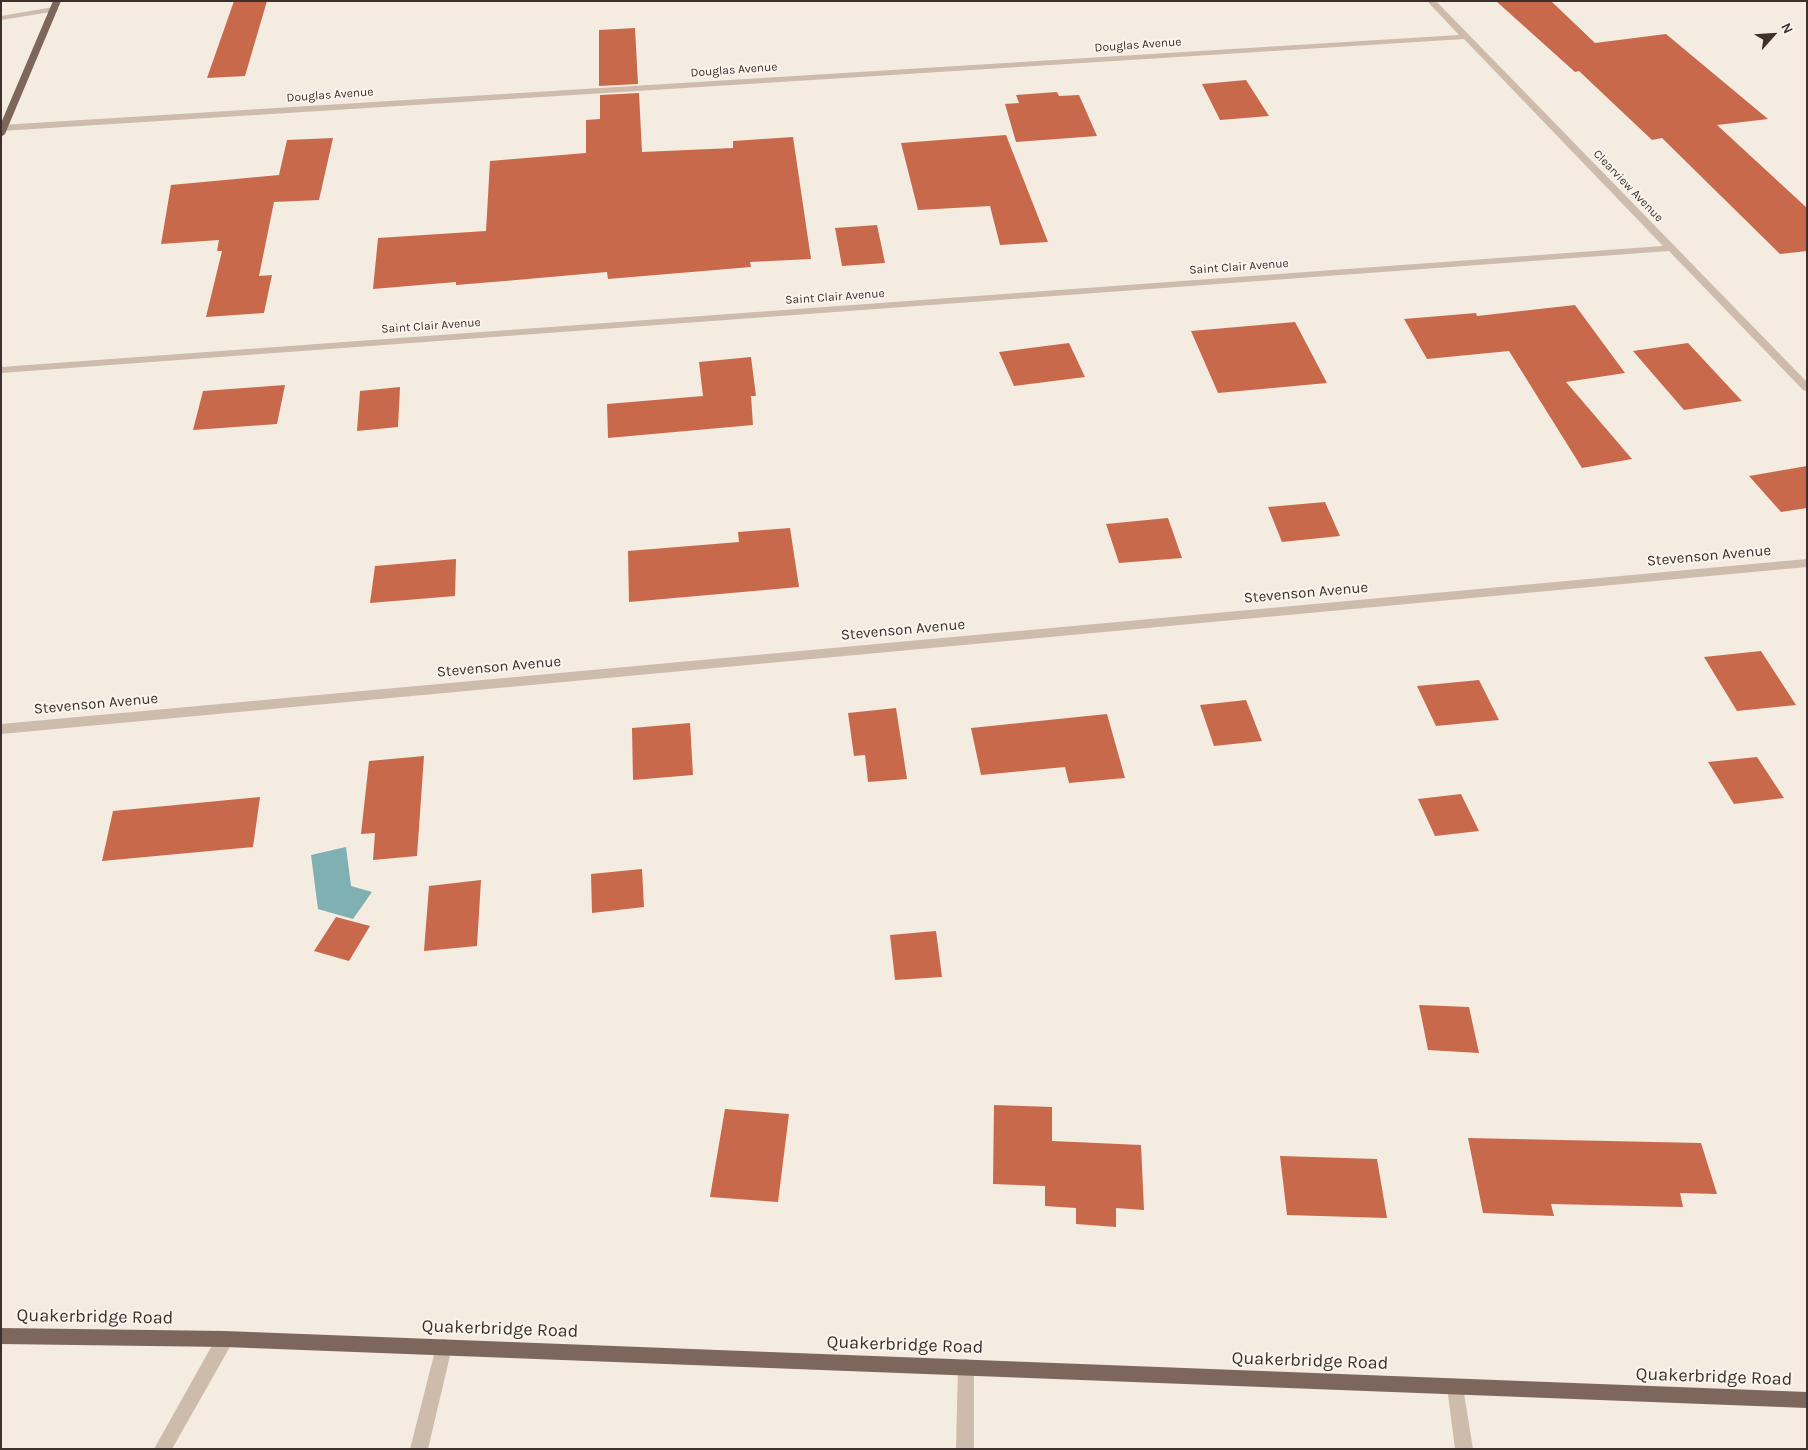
<!DOCTYPE html>
<html>
<head>
<meta charset="utf-8">
<style>
  body { margin:0 }
  #map { position:relative; width:1808px; height:1450px; overflow:hidden; background:#f4ebe1; font-family:Karla,sans-serif }
  canvas { display:block }
  .frame { position:absolute; inset:0; border:2px solid #3b302b; pointer-events:none }
  .north { position:absolute; left:1748px; top:10px; width:50px; height:50px; -webkit-text-stroke:4px #fbf5ee; paint-order:stroke; rotate:64deg; font-size:14px; font-weight:700; line-height:20px; text-align:center; color:#3b302b }
  .north::after { content:''; display:block; margin:auto; width:18px; height:22px; background:#3b302b; clip-path:polygon(50% 0,100% 100%,50% 72%,0 100%) }
</style>
</head>
<body>
<div id="map">
<canvas width="1808" height="1450"></canvas>
<div class="frame"></div>
<div class="north">N</div>
</div>
<script>
const context = document.querySelector('canvas').getContext('2d');
context.lineJoin = 'round';
function paint(path, color) {
  context.fillStyle = color;
  context.fill(path, 'evenodd');
}
function poly(rows) {
  const path = new Path2D();
  for (const r of rows) {
    path.moveTo(r[0], r[1]);
    for (let i = 2; i < r.length; i += 2) path.lineTo(r[i], r[i + 1]);
  }
  return path;
}
function drawText(font, color, halo, rows, align = 'center') {
  context.font = font + ' Karla,sans-serif';
  context.lineWidth = 4;
  context.setLineDash([]);
  context.textBaseline = 'middle';
  context.strokeStyle = halo;
  context.fillStyle = color;
  for (const [text, x, y, turn = 0] of rows) {
    context.save();
    context.translate(x, y);
    context.rotate((+turn || 0) * Math.PI / 180);
    context.textAlign = isNaN(turn) ? turn : align;
    if (halo) context.strokeText(text, 0, 0);
    context.fillText(text, 0, 0);
    context.restore();
  }
}
const water = poly([
  [346,847,351,886,372,892,353,919,318,909,311,855]
]);
const building = poly([
  [234,1,267,1,245,76,207,78],
  [1496,1,1551,1,1595,43,1666,34,1768,119,1717,125,1807,208,1807,251,1780,254,1662,138,1652,140,1579,71,1575,72],
  [635,28,638,84,599,86,599,30],
  [1246,80,1269,116,1220,120,1202,84],
  [1057,92,1059,96,1079,95,1097,136,1016,142,1005,104,1019,103,1016,95],
  [639,93,642,152,733,148,733,141,793,137,811,259,750,262,751,267,608,279,607,272,505,281,456,285,456,282,373,289,378,238,486,231,490,161,586,153,586,120,600,119,600,95],
  [1006,135,1048,242,1000,245,990,206,918,210,901,143],
  [333,138,319,200,274,202,259,276,272,275,264,313,206,317,222,251,217,251,219,240,161,244,171,185,279,175,287,140],
  [877,225,885,263,842,266,835,228],
  [1575,305,1625,373,1566,382,1632,459,1582,468,1509,351,1427,359,1404,319,1476,313,1477,316],
  [1295,322,1327,383,1218,393,1191,331],
  [1069,343,1085,377,1014,386,999,352],
  [1688,343,1742,401,1684,410,1633,351],
  [751,357,756,396,751,396,753,425,608,438,607,404,703,396,699,362],
  [285,385,277,424,193,430,203,391],
  [400,387,398,427,357,431,360,391],
  [1807,466,1807,508,1781,512,1749,476],
  [1325,502,1340,536,1282,542,1268,507],
  [1168,518,1182,558,1119,563,1106,524],
  [790,528,799,587,629,602,628,551,739,542,738,532],
  [456,559,455,596,370,603,375,566],
  [1761,651,1796,705,1737,711,1704,657],
  [1479,680,1499,720,1436,726,1417,686],
  [1246,700,1262,741,1214,746,1200,705],
  [896,708,907,779,868,782,865,755,854,756,848,713],
  [1107,714,1125,778,1069,783,1065,767,981,775,971,728],
  [690,723,693,775,633,780,632,728],
  [424,756,417,856,373,860,375,833,361,834,369,761],
  [1757,757,1784,798,1734,804,1708,762],
  [1461,794,1479,831,1435,836,1418,799],
  [260,797,253,847,102,861,113,811],
  [642,869,644,907,592,913,591,874],
  [481,880,477,946,424,951,429,886],
  [336,917,370,926,349,961,314,951],
  [936,931,942,977,895,980,890,935],
  [1419,1005,1469,1007,1479,1053,1428,1050],
  [994,1105,1052,1107,1052,1141,1141,1145,1144,1210,1116,1208,1116,1227,1076,1224,1076,1208,1045,1206,1045,1186,993,1184],
  [725,1109,789,1114,778,1202,710,1197],
  [1468,1138,1701,1143,1717,1194,1680,1193,1683,1207,1551,1204,1554,1216,1483,1213],
  [1280,1156,1377,1159,1387,1218,1287,1215]
]);
const minor = poly([
  [1427,1,1436,1,1807,382,1807,391,1803,390,1669,251,1,373,1,367,1663,246,1464,39,1,131,1,125,1459,35,1427,1],
  [54,7,58,9,57,11,1,20,1,16,54,7],
  [1807,559,1807,567,1,734,1,724,1807,559],
  [225,1331,231,1333,233,1339,231,1345,172,1449,154,1449,219,1333,225,1331],
  [444,1339,450,1341,452,1347,428,1449,410,1449,436,1347,438,1341,444,1339],
  [966,1359,972,1361,974,1367,974,1449,956,1449,958,1367,960,1361,966,1359],
  [1455,1379,1461,1381,1463,1387,1473,1449,1455,1449,1447,1387,1449,1381,1455,1379]
]);
const major = poly([
  [53,1,61,1,5,134,1,137,1,123,53,1],
  [1,1328,225,1331,1807,1392,1807,1408,225,1347,1,1344,1,1328]
]);
const farStreetnames = [
  ["Douglas Avenue",1138,45,-4],
  ["Douglas Avenue",734,70,-4],
  ["Douglas Avenue",330,95,-4],
  ["Clearview Avenue",1628,186,46],
  ["Saint Clair Avenue",1239,267,-4],
  ["Saint Clair Avenue",835,297,-4],
  ["Saint Clair Avenue",431,326,-4]
];
const streetNames = [
  ["Stevenson Avenue",1709,556,-5],
  ["Stevenson Avenue",1306,593,-5],
  ["Stevenson Avenue",903,630,-5],
  ["Stevenson Avenue",499,667,-5],
  ["Stevenson Avenue",96,704,-5]
];
const nearStreetnames = [
  ["Quakerbridge Road",95,1317,1],
  ["Quakerbridge Road",500,1329,2],
  ["Quakerbridge Road",905,1345,2],
  ["Quakerbridge Road",1310,1361,2],
  ["Quakerbridge Road",1714,1377,2]
];
paint(water, '#7fb0b2');
paint(building, '#c8694b');
paint(minor, '#cdbbac');
paint(major, '#7d675c');
drawText('12px', '#3b302b', '#fbf5ee', farStreetnames);
drawText('15px', '#3b302b', '#fbf5ee', streetNames);
drawText('18px', '#3b302b', '#fbf5ee', nearStreetnames);
</script>
</body>
</html>
